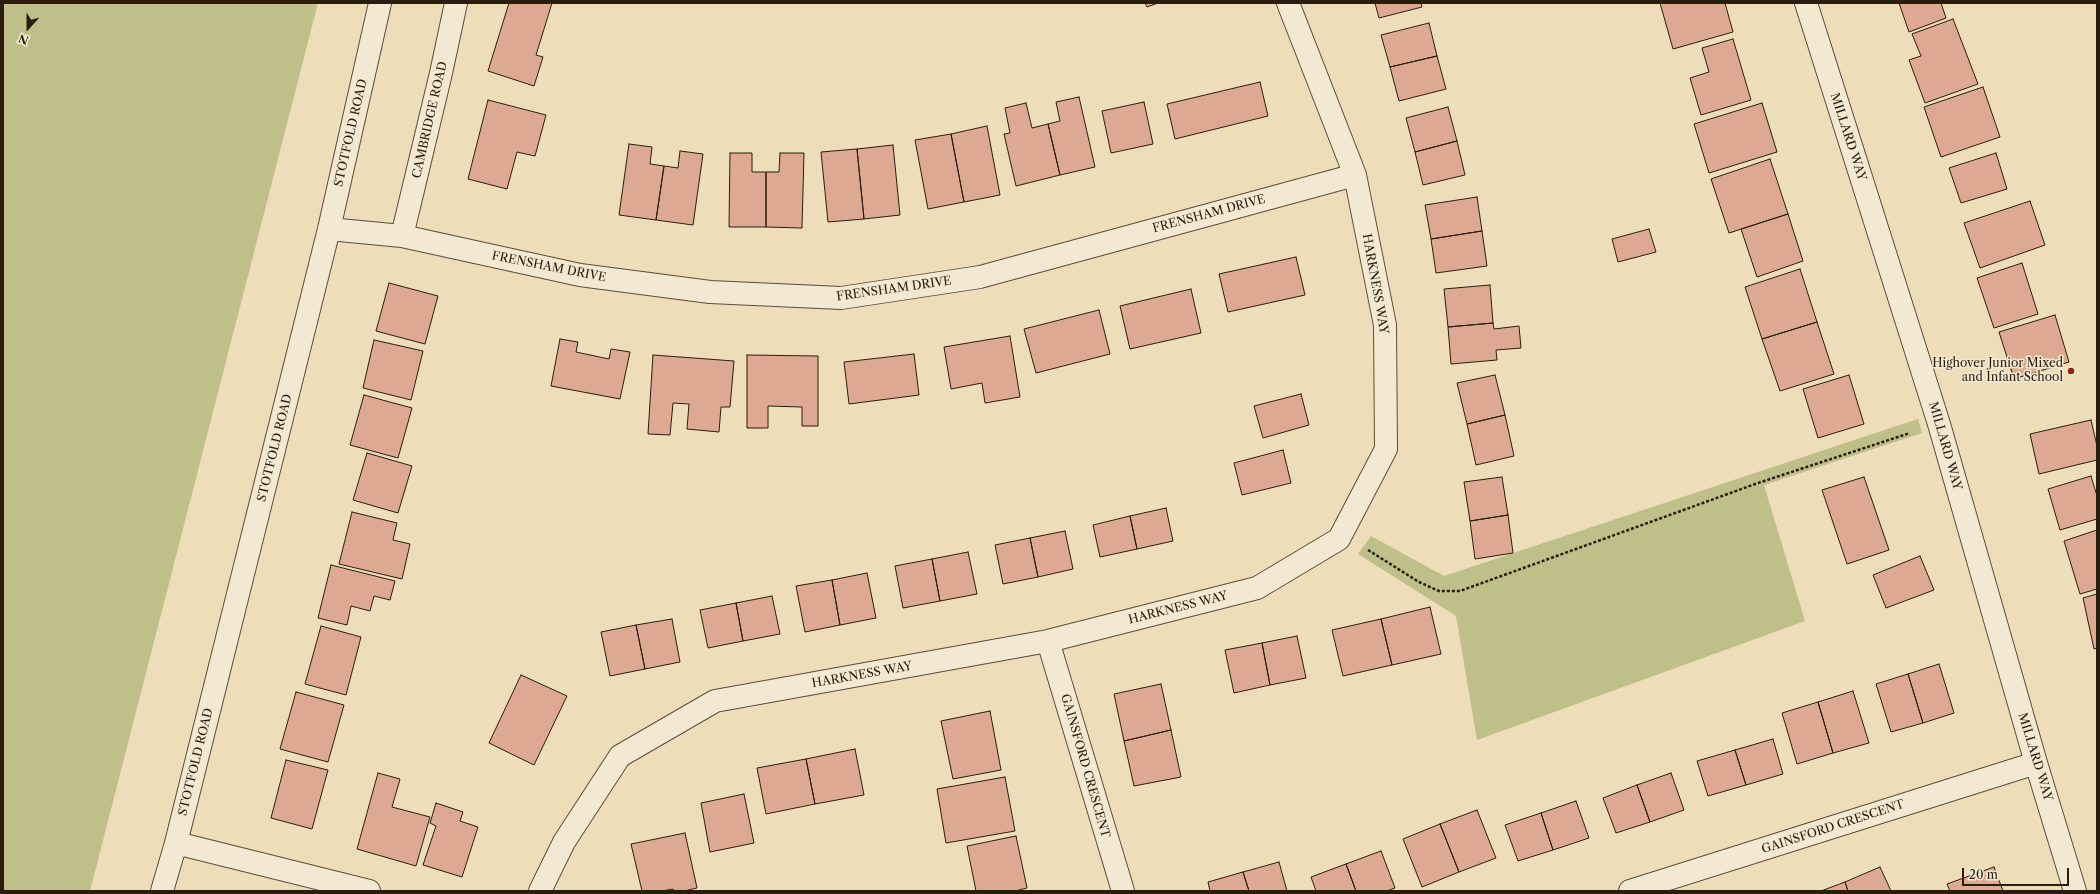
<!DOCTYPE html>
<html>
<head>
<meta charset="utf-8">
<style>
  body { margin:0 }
  #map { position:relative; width:2100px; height:894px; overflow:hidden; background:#edddb9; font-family:"Libre Caslon Text",serif }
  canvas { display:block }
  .frame { position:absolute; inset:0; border:4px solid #2a1d0e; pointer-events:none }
  .north { position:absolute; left:8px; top:8px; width:40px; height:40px; -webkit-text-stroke:3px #f3e9d2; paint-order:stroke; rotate:201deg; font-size:11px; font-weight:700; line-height:16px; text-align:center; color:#2a1d0e }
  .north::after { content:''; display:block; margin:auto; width:14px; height:18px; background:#2a1d0e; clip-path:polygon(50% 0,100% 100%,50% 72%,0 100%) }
  .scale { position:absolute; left:1962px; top:868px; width:107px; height:18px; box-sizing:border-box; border:2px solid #2a1d0e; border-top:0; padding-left:5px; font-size:12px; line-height:14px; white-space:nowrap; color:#2a1d0e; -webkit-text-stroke:3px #f3e9d2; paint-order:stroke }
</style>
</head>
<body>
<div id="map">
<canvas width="2100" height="894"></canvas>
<div class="frame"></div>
<div class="north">N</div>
<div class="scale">20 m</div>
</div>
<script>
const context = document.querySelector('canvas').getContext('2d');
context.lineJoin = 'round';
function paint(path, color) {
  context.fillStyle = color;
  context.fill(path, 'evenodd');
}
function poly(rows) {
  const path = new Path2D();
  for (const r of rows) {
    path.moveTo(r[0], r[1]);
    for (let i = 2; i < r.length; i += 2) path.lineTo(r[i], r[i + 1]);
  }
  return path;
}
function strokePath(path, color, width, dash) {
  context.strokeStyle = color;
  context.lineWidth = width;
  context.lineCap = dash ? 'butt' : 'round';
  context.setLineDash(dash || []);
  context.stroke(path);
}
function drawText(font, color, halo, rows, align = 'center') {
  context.font = font + ' "Libre Caslon Text",serif';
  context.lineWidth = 3;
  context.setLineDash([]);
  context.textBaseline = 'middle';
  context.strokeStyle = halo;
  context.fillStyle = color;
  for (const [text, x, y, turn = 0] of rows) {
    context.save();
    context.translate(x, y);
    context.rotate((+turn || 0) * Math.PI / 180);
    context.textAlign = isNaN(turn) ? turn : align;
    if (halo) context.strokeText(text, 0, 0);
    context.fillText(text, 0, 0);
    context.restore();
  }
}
const green = poly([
  [3,3,318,3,90,891,3,891],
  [1918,419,1922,433,1764,485,1805,621,1477,740,1456,616,1358,554,1371,536,1444,576]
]);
const building = poly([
  [509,3,552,3,536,55,543,57,534,86,488,71,509,3],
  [1145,3,1158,3,1147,7,1145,3],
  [1375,3,1421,3,1422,7,1379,18,1375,3],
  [1660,3,1725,3,1733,32,1673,49,1660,3],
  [1899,3,1941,3,1946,18,1909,32,1899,3],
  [1953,19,1978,84,1925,103,1909,60,1921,56,1912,34,1953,19],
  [1429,23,1437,56,1390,67,1381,35,1429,23],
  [1733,39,1751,100,1701,115,1690,78,1709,72,1702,48,1733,39],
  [1437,56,1446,89,1399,101,1390,67,1437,56],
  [1260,82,1268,116,1175,139,1167,104,1260,82],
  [1983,87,2000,137,1941,157,1924,107,1983,87],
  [1079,97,1095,167,1060,175,1048,124,1060,121,1056,102,1079,97],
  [488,100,546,115,535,156,517,152,507,189,468,179,488,100],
  [1144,102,1153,144,1111,153,1102,111,1144,102],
  [1026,103,1032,128,1048,124,1060,175,1016,186,1004,134,1010,133,1005,108,1026,103],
  [1762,103,1777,152,1709,173,1694,124,1762,103],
  [1448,107,1457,141,1415,152,1406,118,1448,107],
  [987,126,1000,195,964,202,951,134,987,126],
  [951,134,964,202,928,209,915,140,951,134],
  [1457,141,1465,175,1423,185,1415,152,1457,141],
  [629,144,652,147,650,164,664,166,656,220,619,215,629,144],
  [893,145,900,215,864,219,857,149,893,145],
  [857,149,864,219,828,222,821,152,857,149],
  [680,151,703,154,693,225,656,220,664,166,678,168,680,151],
  [730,153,752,153,752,172,766,172,766,227,729,227,730,153],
  [780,153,804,153,802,228,766,227,766,172,779,172,780,153],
  [1996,153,2007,189,1961,203,1949,168,1996,153],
  [1770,159,1788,214,1729,233,1711,179,1770,159],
  [1477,197,1482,231,1431,239,1425,205,1477,197],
  [2030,201,2045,245,1980,268,1964,223,2030,201],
  [1788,214,1803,261,1757,277,1741,229,1788,214],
  [1649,229,1656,252,1618,262,1612,239,1649,229],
  [1482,231,1487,266,1436,273,1431,239,1482,231],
  [1296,257,1305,295,1228,312,1219,274,1296,257],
  [2022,263,2038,314,1994,328,1977,278,2022,263],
  [1800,269,1817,322,1762,339,1745,287,1800,269],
  [389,283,438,296,425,344,376,331,389,283],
  [1490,285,1493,323,1448,327,1444,289,1490,285],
  [1191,289,1201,333,1130,349,1120,306,1191,289],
  [1099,310,1110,354,1036,373,1024,329,1099,310],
  [2055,315,2069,362,2014,379,1999,332,2055,315],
  [1817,322,1834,374,1780,391,1762,339,1817,322],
  [1493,323,1494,329,1519,326,1521,348,1496,350,1497,360,1451,364,1448,327,1493,323],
  [1010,336,1020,397,985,403,982,383,951,389,944,347,1010,336],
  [560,339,578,342,576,352,609,359,611,349,630,352,620,399,551,386,560,339],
  [374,340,423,351,411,400,363,388,374,340],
  [914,354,919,395,849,404,844,362,914,354],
  [653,355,734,361,730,407,721,407,719,432,687,429,689,404,673,403,670,435,648,434,653,355],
  [747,355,818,356,818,426,802,426,802,407,768,406,768,428,747,428,747,355],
  [1495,375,1505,415,1467,424,1457,383,1495,375],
  [1849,375,1864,424,1818,438,1803,389,1849,375],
  [1301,394,1309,425,1263,438,1254,406,1301,394],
  [364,395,412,408,398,458,350,445,364,395],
  [1505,415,1514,456,1476,465,1467,424,1505,415],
  [2091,420,2097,446,2097,460,2039,474,2030,434,2091,420],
  [1283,450,1291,483,1242,495,1234,463,1283,450],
  [367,453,412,466,398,513,353,500,367,453],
  [2091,476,2097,496,2097,519,2060,530,2048,489,2091,476],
  [1502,477,1508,515,1470,521,1464,482,1502,477],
  [1864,477,1889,550,1847,564,1822,490,1864,477],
  [1166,508,1173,541,1137,549,1130,516,1166,508],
  [352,512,397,523,393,540,410,544,402,579,339,564,352,512],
  [1508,515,1513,553,1475,559,1470,521,1508,515],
  [1130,516,1137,549,1100,557,1093,525,1130,516],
  [2097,530,2097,589,2080,594,2064,541,2097,530],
  [1065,531,1073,569,1038,577,1030,538,1065,531],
  [1030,538,1038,577,1003,584,995,545,1030,538],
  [968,552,977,594,940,601,932,559,968,552],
  [1920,556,1934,590,1886,608,1873,575,1920,556],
  [932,559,940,601,903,608,895,566,932,559],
  [331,565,395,581,390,600,374,596,370,611,351,606,347,625,318,618,331,565],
  [867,573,876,618,840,625,832,580,867,573],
  [832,580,840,625,805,632,796,586,832,580],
  [2097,594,2097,648,2094,649,2083,598,2097,594],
  [772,596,780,634,743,641,736,603,772,596],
  [736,603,743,641,708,648,700,610,736,603],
  [1430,607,1441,654,1392,665,1381,619,1430,607],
  [672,619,680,662,645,669,636,625,672,619],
  [1381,619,1392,665,1343,676,1332,630,1381,619],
  [636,625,645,669,610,676,601,632,636,625],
  [321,626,361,637,346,695,305,684,321,626],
  [1297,636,1306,678,1270,685,1262,643,1297,636],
  [1262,643,1270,685,1234,693,1225,650,1262,643],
  [1939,664,1954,713,1923,723,1908,674,1939,664],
  [1908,674,1923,723,1891,732,1876,684,1908,674],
  [521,675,567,696,534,765,489,743,521,675],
  [1161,684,1171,730,1124,741,1114,694,1161,684],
  [1853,691,1869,743,1833,753,1818,702,1853,691],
  [296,692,344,705,328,762,280,749,296,692],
  [1818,702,1833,753,1797,764,1782,713,1818,702],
  [990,711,1001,770,953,779,941,721,990,711],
  [1171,730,1181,777,1134,786,1124,741,1171,730],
  [1773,739,1783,774,1746,785,1735,750,1773,739],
  [855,749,864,795,815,804,806,759,855,749],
  [1735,750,1746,785,1708,796,1697,761,1735,750],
  [806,759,815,804,766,814,757,768,806,759],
  [286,760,328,770,312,829,271,818,286,760],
  [378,773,400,779,392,807,430,817,416,866,357,849,378,773],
  [1671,773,1684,810,1650,822,1637,785,1671,773],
  [1005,777,1015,831,946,843,937,789,1005,777],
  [1637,785,1650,822,1616,833,1603,798,1637,785],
  [744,794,754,843,710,852,701,803,744,794],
  [1576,801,1589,838,1553,850,1541,813,1576,801],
  [436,803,463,812,460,821,478,827,462,877,423,865,436,826,430,823,436,803],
  [1477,810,1496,858,1459,872,1440,824,1477,810],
  [1541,813,1553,850,1518,861,1505,825,1541,813],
  [1440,824,1459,872,1422,887,1403,839,1440,824],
  [685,833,697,888,684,891,674,891,673,889,662,891,642,891,631,844,685,833],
  [1016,836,1027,888,1015,891,976,891,967,846,1016,836],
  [1381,851,1395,888,1387,891,1356,891,1346,864,1381,851],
  [1279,862,1287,891,1249,891,1243,872,1279,862],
  [1346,864,1356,891,1316,891,1311,877,1346,864],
  [1880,867,1891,891,1848,891,1845,882,1880,867],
  [1994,867,2003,891,1950,891,1947,884,1994,867],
  [1243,872,1249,891,1210,891,1208,882,1243,872],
  [1845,882,1848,891,1821,891,1845,882]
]);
const path = poly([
  [1368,550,1419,582,1439,591,1460,591,1758,483,1910,433]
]);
const minor = poly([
  [1806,3,1939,424,2036,763,2075,891],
  [329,229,402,236,580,275,710,292,841,298,980,277,1355,175],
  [402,236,441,73,456,3],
  [1048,641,1123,891],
  [176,843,369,891],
  [162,891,176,843,329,229,380,3],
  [540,891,564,842,620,756,715,701,1048,641,1257,588,1339,539,1386,449,1385,325,1355,175,1288,3],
  [1630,891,2036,763]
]);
const markers = [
  [2071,371,4,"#8f2418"]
];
const streetNames = [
  ["CAMBRIDGE ROAD",430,120,-77],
  ["STOTFOLD ROAD",351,133,-77],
  ["MILLARD WAY",1848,137,72],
  ["FRENSHAM DRIVE",1209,214,-15],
  ["FRENSHAM DRIVE",549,267,11],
  ["HARKNESS WAY",1375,284,80],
  ["FRENSHAM DRIVE",894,289,-8],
  ["MILLARD WAY",1945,446,74],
  ["STOTFOLD ROAD",275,448,-76],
  ["HARKNESS WAY",1178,608,-14],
  ["HARKNESS WAY",862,675,-10],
  ["MILLARD WAY",2035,757,73],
  ["STOTFOLD ROAD",196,762,-76],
  ["GAINSFORD CRESCENT",1085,766,74],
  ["GAINSFORD CRESCENT",1833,827,-18]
];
const poiNames = [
  ["Highover Junior Mixed",2063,364],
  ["and Infant School",2063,378]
];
paint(green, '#bfbf8a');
paint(building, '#dea992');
strokePath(building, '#2a1d0e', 1);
strokePath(minor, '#5b4d39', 24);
strokePath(path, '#2a1d0e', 2.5, [3, 2]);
strokePath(minor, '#f3e9d2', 22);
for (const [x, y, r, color] of markers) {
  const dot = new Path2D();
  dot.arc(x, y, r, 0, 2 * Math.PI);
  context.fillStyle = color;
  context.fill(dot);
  strokePath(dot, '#f3e9d2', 1.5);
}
drawText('12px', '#2a1d0e', '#f3e9d2', streetNames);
drawText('12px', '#2a1d0e', '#f3e9d2', poiNames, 'right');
</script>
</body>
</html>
